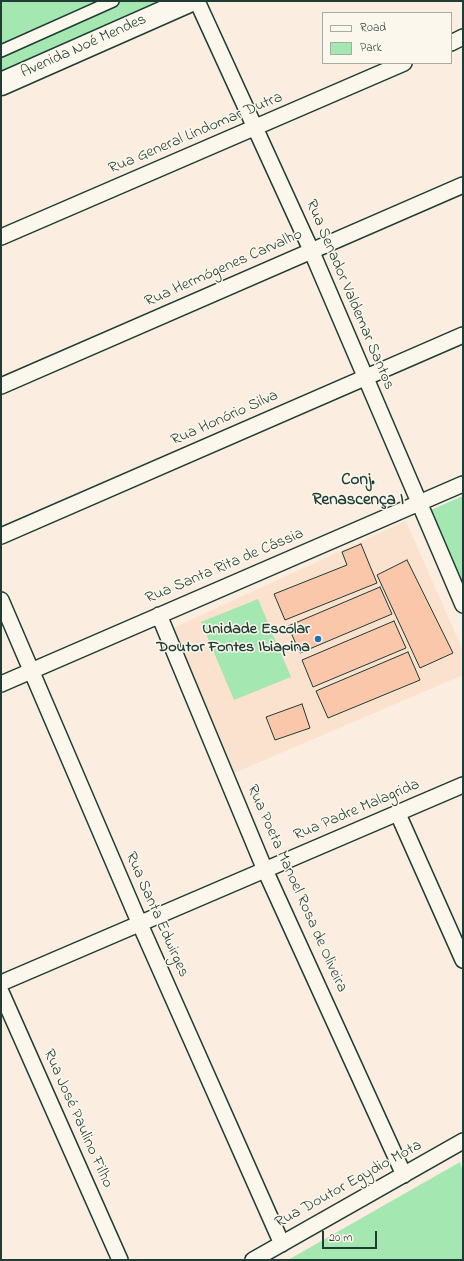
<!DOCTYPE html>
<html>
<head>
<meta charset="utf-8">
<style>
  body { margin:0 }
  #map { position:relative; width:464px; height:1261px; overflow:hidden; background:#fbeddf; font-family:"Indie Flower",sans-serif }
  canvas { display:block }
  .frame { position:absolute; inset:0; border:2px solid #1f3d34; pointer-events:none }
  .legend { position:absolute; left:322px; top:12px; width:130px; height:52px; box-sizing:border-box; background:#fbf7ec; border:1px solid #a3ada2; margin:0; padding:5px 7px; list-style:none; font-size:12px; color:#1f3d34 }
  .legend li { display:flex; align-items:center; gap:8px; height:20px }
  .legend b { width:20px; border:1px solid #a3ada2 }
  .scale { position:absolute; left:322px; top:1231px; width:55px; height:18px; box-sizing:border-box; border:2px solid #1f3d34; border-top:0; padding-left:5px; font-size:12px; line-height:14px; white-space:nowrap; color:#1f3d34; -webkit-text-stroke:3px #fbf7ec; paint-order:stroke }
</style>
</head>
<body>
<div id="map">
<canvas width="464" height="1261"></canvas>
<div class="frame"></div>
<ul class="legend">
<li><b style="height:5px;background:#fbf7ec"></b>Road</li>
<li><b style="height:11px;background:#a5e7b1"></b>Park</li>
</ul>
<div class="scale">20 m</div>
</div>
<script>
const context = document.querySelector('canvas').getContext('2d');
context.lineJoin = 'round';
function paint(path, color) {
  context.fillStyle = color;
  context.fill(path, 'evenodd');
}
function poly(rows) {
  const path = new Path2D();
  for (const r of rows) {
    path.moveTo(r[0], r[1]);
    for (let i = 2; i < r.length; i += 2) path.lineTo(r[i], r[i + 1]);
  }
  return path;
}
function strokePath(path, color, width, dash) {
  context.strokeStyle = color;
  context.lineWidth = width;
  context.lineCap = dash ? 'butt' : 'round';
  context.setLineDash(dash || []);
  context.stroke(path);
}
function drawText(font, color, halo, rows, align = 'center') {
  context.font = font + ' "Indie Flower",sans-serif';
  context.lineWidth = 3;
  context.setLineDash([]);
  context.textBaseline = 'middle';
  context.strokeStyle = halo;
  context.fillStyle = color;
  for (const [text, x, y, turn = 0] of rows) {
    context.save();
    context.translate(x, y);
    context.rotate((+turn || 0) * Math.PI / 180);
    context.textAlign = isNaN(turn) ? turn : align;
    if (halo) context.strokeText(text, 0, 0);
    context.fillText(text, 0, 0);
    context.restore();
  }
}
const built = poly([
  [406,521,463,651,463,675,234,773,173,628]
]);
const green = poly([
  [1,1,165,1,1,72],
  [463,496,463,594,426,512],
  [258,599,291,677,234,700,201,622],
  [460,1162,463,1171,463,1260,288,1260]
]);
const building = poly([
  [361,544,377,583,285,620,274,594,347,565,342,552,361,544],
  [407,560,453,653,420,668,377,575,407,560],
  [380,587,392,614,300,653,288,626,380,587],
  [394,621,406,648,313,687,302,660,394,621],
  [408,652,420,680,328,718,316,691,408,652],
  [302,704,310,728,275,740,266,717,302,704]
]);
const pedestrian = poly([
  [1,51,113,1]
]);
const minor = poly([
  [197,1,311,250,463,605],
  [451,43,463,37],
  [1,237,404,63],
  [1,386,463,185],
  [1,536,463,335],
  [1,600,139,922,282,1244],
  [159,615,265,870,404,1175],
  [1,684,463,484],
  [398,814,463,960],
  [1,983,463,785],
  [1,992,120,1260],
  [253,1260,463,1141]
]);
const secondary = poly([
  [1,84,189,1]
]);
const markers = [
  [318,639,4,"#1f6fb2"]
];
const streetNames = [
  ["Avenida Noé Mendes",84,47,-24],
  ["Rua General Lindomar Dutra",196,134,-23],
  ["Rua Hermógenes Carvalho",224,269,-24],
  ["Rua Senador Valdemar Santos",349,295,67],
  ["Rua Honório Silva",225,419,-24],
  ["Rua Santa Rita de Cássia",225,567,-23],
  ["Rua Padre Malagrida",357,811,-23],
  ["Rua Poeta Manoel Rosa de Oliveira",296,889,66],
  ["Rua Santa Edwirges",156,915,66],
  ["Rua José Paulino Filho",77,1119,66],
  ["Rua Doutor Egydio Mota",349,1185,-29]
];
const poiNames = [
  ["Unidade Escolar",310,630],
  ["Doutor Fontes Ibiapina",310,648]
];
const neighbourhoodNames = [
  ["Conj.",358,481],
  ["Renascença I",358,501]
];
paint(built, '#fbe2cf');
paint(green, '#a5e7b1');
paint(building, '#fbc7ab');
strokePath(building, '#1f3d34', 1);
strokePath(pedestrian, '#1f3d34', 14);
strokePath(minor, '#1f3d34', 18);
strokePath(secondary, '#1f3d34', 25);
strokePath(pedestrian, '#fbf7ec', 11);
strokePath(minor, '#fbf7ec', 15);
strokePath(secondary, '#fbf7ec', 22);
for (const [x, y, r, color] of markers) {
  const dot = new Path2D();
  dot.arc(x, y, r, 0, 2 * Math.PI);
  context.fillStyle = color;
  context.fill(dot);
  strokePath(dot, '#fbf7ec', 1.5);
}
drawText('16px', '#1f3d34', '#fbf7ec', streetNames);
drawText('bold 16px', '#1f3d34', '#fbf7ec', poiNames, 'right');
drawText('bold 17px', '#1f3d34', '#fbf7ec', neighbourhoodNames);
</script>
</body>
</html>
